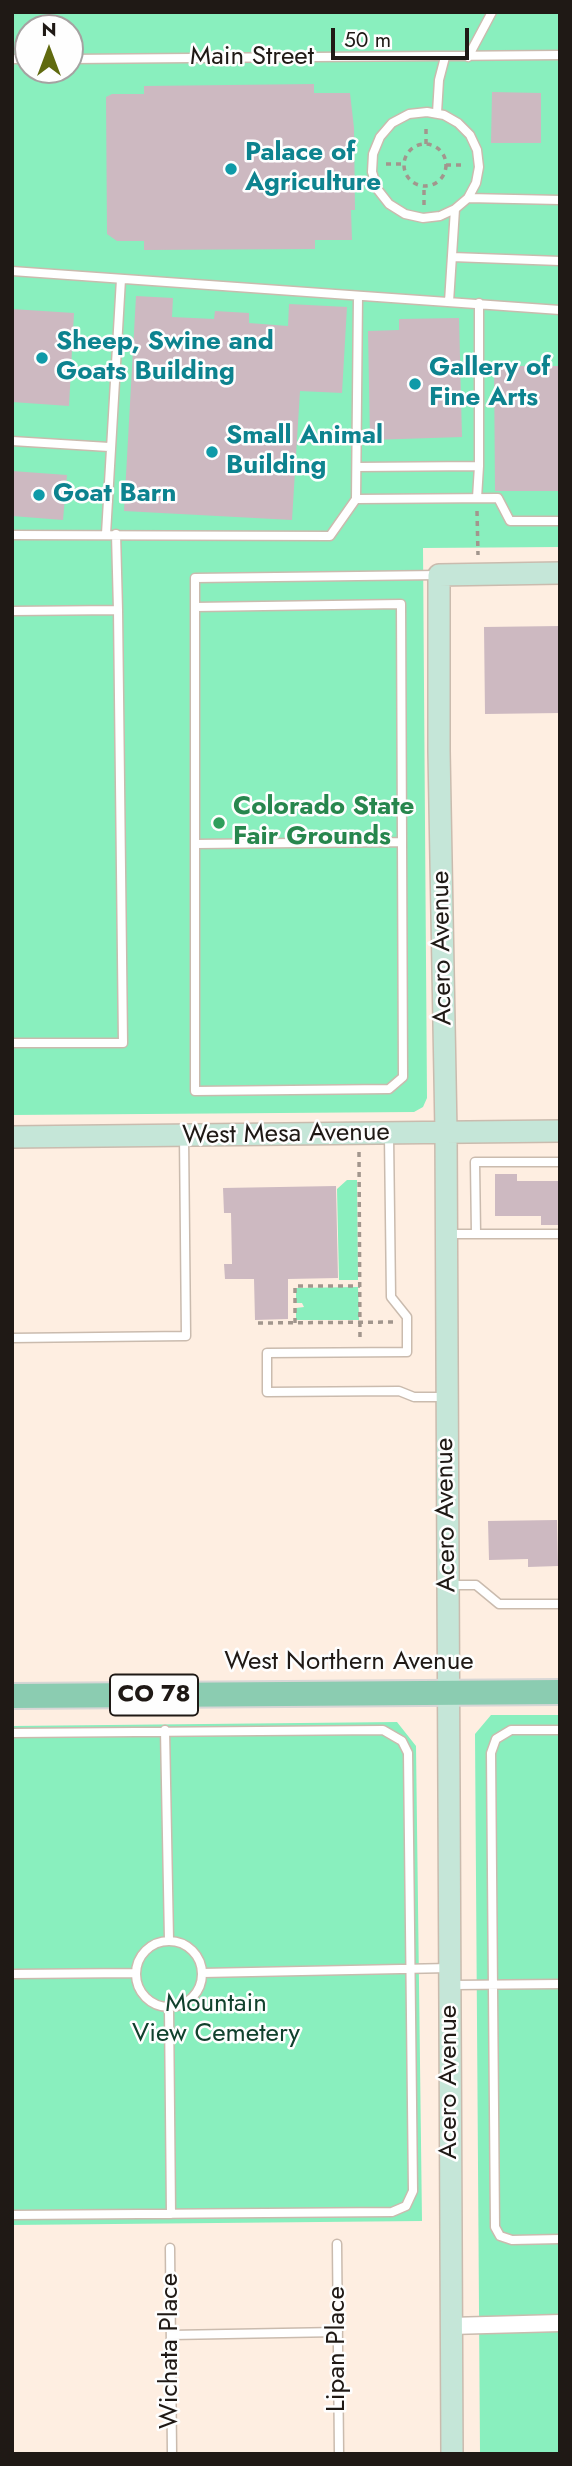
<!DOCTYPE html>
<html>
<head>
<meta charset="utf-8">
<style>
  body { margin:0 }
  #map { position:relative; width:572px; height:2466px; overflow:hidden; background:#feeee1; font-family:Jost,sans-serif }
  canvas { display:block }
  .frame { position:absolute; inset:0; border:14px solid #1f1915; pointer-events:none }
  .north { position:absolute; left:14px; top:14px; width:70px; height:70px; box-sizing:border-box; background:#fefefe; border:2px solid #a5a2a1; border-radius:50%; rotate:0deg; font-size:19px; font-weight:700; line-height:28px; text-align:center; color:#1f1915 }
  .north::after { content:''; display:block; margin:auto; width:24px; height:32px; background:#606a0f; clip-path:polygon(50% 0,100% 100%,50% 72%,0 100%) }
  .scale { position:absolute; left:331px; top:28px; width:138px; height:32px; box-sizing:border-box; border:4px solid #1f1915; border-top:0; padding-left:9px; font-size:21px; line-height:24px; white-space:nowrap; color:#1f1915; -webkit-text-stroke:5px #fefefe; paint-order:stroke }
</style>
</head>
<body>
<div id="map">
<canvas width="572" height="2466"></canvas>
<div class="frame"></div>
<div class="north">N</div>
<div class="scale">50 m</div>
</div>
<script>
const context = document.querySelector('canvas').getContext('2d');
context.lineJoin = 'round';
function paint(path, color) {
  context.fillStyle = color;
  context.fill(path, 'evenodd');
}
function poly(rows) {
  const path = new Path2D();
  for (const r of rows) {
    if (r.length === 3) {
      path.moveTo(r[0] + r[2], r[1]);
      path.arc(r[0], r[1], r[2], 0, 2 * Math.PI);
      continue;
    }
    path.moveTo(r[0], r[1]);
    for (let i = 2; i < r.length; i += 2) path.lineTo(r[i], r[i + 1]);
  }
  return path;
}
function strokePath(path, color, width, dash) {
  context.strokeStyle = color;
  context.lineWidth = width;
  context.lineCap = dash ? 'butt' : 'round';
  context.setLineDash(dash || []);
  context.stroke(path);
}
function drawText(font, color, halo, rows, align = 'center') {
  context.font = font + ' Jost,sans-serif';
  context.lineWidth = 5;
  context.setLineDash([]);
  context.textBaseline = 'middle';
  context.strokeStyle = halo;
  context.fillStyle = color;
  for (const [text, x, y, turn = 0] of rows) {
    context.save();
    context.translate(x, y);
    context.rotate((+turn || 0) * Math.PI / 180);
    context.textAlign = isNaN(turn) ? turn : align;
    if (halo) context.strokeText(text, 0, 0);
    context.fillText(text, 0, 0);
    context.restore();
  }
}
const green = poly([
  [12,12,560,12,560,547,423,548,427,1098,423,1107,414,1112,12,1115],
  [28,28,70,28,70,70,28,70],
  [347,1180,357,1180,358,1280,339,1280,337,1189],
  [358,1287,359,1320,296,1320,296,1308,304,1307,302,1303,296,1303,296,1288],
  [491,1715,560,1715,560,2454,480,2454,475,1734],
  [397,1722,416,1746,422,2221,12,2225,12,1726]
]);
const building = poly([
  [314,84,314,93,350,93,354,128,355,210,351,210,352,240,315,240,315,249,144,250,144,241,117,241,107,234,106,97,112,94,144,94,144,86],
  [492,92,541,93,541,143,491,143],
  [136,296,173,298,172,317,214,319,215,311,249,313,249,323,288,326,289,304,347,307,342,393,300,391,292,520,124,511],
  [12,309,74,313,69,406,12,402],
  [459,318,462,437,370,440,368,331,399,330,399,319],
  [494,366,560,366,560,491,495,491],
  [12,471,67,475,63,520,12,516],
  [560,626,560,713,485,714,484,627],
  [495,1174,517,1174,517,1181,560,1181,560,1225,541,1225,541,1216,495,1216],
  [336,1186,338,1278,288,1279,288,1319,255,1320,254,1279,225,1279,224,1264,232,1264,231,1213,224,1213,223,1188],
  [557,1520,558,1566,528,1567,528,1559,489,1560,488,1521]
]);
const path = poly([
  [426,144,426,125],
  [425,165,21],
  [386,164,404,164],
  [446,165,465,165],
  [424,205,424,186],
  [477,511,478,555],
  [359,1152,360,1340],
  [258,1323,396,1322],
  [295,1323,295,1286,360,1286]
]);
const lane = poly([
  [468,57,492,12],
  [12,59,28,59],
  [70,59,560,55],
  [437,113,439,80,445,57],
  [468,198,560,200],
  [452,257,560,261],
  [12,271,560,310],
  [449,302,455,209,468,198,476,183,479,167,477,150,470,135,458,123,444,115,427,112,409,114,392,123,380,137,373,154,372,172,378,190,389,204,405,214,423,218,440,216,455,209],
  [12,441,109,447],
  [357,467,479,466],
  [477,498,479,466,479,303],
  [356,499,358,296],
  [106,534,121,279],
  [116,534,118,610],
  [12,535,330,536,356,499,498,498,510,521,560,521],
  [195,607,401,604,403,1077,389,1089,195,1091,195,578,439,575],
  [12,611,118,610,123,1043,12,1043],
  [195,844,402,842],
  [389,1135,391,1297,407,1317,407,1352,267,1353,267,1392,399,1391,414,1397,446,1397],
  [449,1234,560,1234],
  [476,1234,475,1162,560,1162],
  [12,1338,186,1336,184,1136],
  [451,1585,476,1585,499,1604,560,1604],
  [165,1730,169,1940],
  [560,1730,511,1730,496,1739,491,1753,495,2227,500,2236,512,2240,560,2239],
  [12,1733,383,1730,402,1741,408,1753,413,2191,406,2206,392,2212,12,2215],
  [169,1974,33],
  [202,1973,450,1968],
  [12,1974,135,1973],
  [453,1985,560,1984],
  [169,2009,171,2214],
  [337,2244,339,2454],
  [170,2248,172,2454],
  [171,2335,338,2332]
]);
const street = poly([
  [450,2326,560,2323]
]);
const secondary = poly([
  [12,1137,560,1131],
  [452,2454,446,1132,439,751,439,575,560,573]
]);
const primary = poly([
  [12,1696,560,1692]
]);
const markers = [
  [231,169,7,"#0f9aa8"],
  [42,358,7,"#0f9aa8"],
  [415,384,7,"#0f9aa8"],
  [212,452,7,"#0f9aa8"],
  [39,495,7,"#0f9aa8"],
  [219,823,7,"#2e9e5b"]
];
const shields = [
  [154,1695,88]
];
const shieldNames = [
  ["CO 78",154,1695]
];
const streetNames = [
  ["Main Street",252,58],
  ["Acero Avenue",443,948,-91],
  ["West Mesa Avenue",286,1135,-1],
  ["Acero Avenue",447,1515,-91],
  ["West Northern Avenue",349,1663],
  ["Acero Avenue",450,2082,-90],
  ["Lipan Place",338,2349,-90],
  ["Wichata Place",171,2351,-90]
];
const cultureNames = [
  ["Palace of",245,154],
  ["Agriculture",245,184],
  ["Sheep, Swine and",56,343],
  ["Goats Building",56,373],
  ["Gallery of",429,369],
  ["Fine Arts",429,399],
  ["Small Animal",226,437],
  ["Building",226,467],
  ["Goat Barn",53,495]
];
const leisureNames = [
  ["Colorado State",233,808],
  ["Fair Grounds",233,838]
];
const parkNames = [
  ["Mountain",216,2005],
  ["View Cemetery",216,2035]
];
paint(green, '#89efbe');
paint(building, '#cdb9c1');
strokePath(lane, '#cabbae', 11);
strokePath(street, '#cabbae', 19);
strokePath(secondary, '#cabbae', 24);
strokePath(primary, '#d7d6d5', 28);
strokePath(path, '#a2968d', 3.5, [5, 5]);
strokePath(lane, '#fff', 8);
strokePath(street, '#fff', 16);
strokePath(secondary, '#c5e6d8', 21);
strokePath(primary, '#8bccb1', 24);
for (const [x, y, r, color] of markers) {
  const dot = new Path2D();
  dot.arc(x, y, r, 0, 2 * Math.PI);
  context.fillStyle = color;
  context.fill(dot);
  strokePath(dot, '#fefefe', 2.5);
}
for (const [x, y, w] of shields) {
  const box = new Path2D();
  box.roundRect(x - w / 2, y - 20.5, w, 41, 5);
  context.fillStyle = '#fefefe';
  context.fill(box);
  strokePath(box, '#1f1915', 2);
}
drawText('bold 24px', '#1f1915', null, shieldNames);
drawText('26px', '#1f1915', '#fefefe', streetNames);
drawText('bold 26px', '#0d838f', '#fefefe', cultureNames, 'left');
drawText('bold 26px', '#27864d', '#fefefe', leisureNames, 'left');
drawText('26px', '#11412d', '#fefefe', parkNames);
</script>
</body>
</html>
